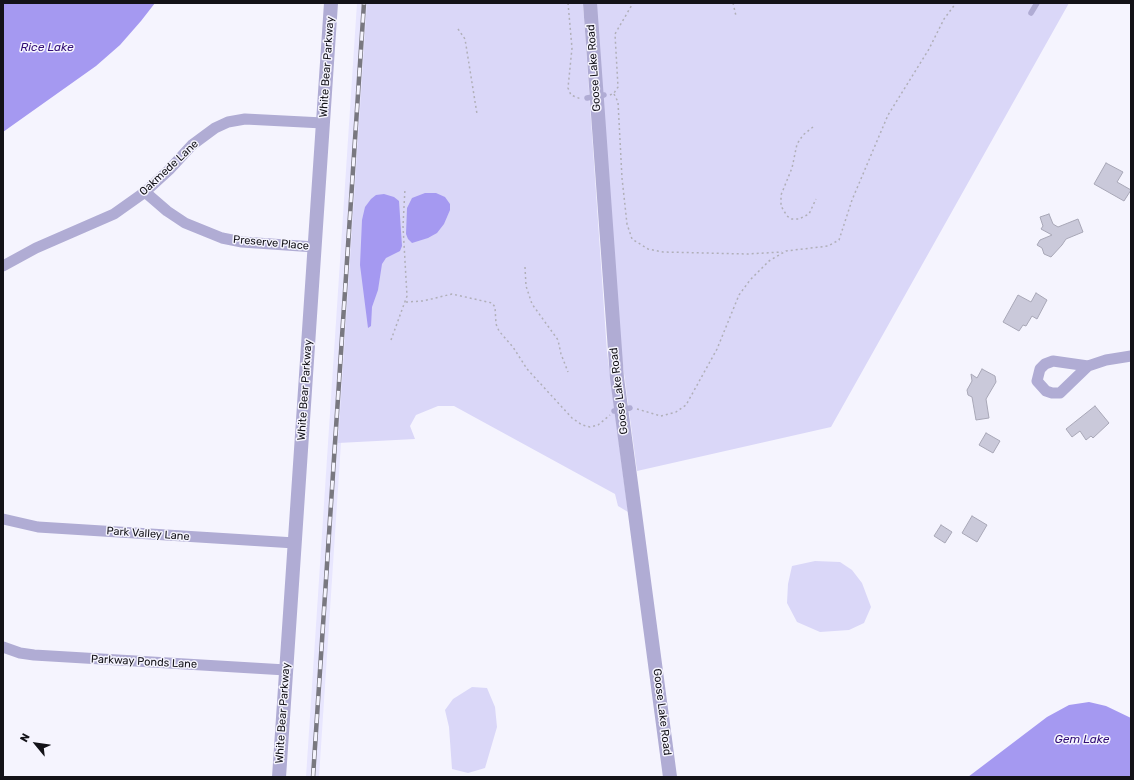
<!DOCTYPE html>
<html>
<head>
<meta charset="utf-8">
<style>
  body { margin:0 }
  #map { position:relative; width:1134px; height:780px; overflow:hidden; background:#f5f4fe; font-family:Rubik,sans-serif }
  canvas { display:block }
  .frame { position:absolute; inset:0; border:4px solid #131218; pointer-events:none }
  .north { position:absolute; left:16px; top:724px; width:40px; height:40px; -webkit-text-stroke:3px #f5f4fe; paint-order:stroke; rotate:299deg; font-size:11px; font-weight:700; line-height:16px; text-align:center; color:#131218 }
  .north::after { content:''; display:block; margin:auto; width:14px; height:18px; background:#131218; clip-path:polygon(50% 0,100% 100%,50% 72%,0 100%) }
</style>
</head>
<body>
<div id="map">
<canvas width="1134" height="780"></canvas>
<div class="frame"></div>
<div class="north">N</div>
</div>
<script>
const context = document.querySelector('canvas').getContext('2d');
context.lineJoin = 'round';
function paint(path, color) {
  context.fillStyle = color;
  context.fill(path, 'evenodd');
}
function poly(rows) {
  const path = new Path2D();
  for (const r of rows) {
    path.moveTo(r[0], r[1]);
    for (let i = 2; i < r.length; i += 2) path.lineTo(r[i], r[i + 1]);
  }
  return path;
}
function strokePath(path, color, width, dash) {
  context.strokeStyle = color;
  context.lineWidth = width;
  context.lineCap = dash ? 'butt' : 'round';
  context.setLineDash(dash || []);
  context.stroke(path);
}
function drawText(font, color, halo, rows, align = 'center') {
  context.font = font + ' Rubik,sans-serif';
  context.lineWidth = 3;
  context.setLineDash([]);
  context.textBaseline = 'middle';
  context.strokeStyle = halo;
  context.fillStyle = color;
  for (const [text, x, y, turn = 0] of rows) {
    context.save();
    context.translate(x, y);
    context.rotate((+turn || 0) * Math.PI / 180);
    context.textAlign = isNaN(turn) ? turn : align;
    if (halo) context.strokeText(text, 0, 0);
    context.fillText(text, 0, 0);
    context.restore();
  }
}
const built = poly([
  [357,3,370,3,319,777,306,777]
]);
const green = poly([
  [367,3,583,3,607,352,628,512,618,506,615,494,454,406,438,406,416,415,410,426,415,439,338,443],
  [596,3,1069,3,831,427,637,471,620,343],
  [815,561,840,562,852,570,862,583,871,607,864,623,849,630,820,632,797,622,787,603,788,584,792,566],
  [472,687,487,688,495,707,497,727,485,768,468,773,452,769,449,727,445,710,453,699]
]);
const water = poly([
  [3,3,155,3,141,21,120,45,96,66,3,132],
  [425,193,436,193,445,197,450,204,450,210,444,224,437,233,428,238,412,243,408,239,406,234,407,208,412,198],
  [384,194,394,197,399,201,402,246,400,251,386,258,382,264,378,290,372,307,371,326,368,328,360,265,362,220,365,207,371,199,376,195],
  [1089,702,1106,706,1131,718,1131,777,968,777,1047,717,1069,705]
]);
const building = poly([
  [1106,163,1123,172,1117,182,1131,190,1124,201,1094,184,1106,163],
  [1049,214,1053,224,1058,227,1078,219,1083,232,1066,239,1062,245,1051,257,1044,254,1042,248,1037,245,1040,240,1052,235,1041,229,1043,226,1040,217,1049,214],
  [1036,293,1047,300,1037,319,1032,316,1026,326,1023,325,1019,331,1003,322,1018,295,1031,302,1036,293],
  [982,369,995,376,996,382,986,399,989,418,976,420,972,397,968,395,967,390,972,381,971,374,977,378,982,369],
  [1095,406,1109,423,1093,438,1091,436,1086,440,1080,431,1072,437,1066,429,1095,406],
  [986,433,1000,441,993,453,979,445,986,433],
  [972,516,987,525,977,542,962,533,972,516],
  [941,525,952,532,945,543,934,536,941,525]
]);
const path = poly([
  [568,3,572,48,568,88,571,95,581,99],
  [733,3,736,16],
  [458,29,465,39,477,114],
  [614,94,618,102,622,178,627,224,632,239,648,249,663,252,747,254,782,252],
  [610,95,614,93,618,87,615,34,633,3],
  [813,127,803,135,797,144,792,168,781,195,781,206,787,216,792,219,799,219,809,214,816,199],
  [525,267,526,286,532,304,558,340,561,354,568,372],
  [406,302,423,301,452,294,492,303,495,307,496,324,499,331,513,347,527,369,572,418,582,425,590,427,598,425,610,415],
  [391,340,407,296,403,226,405,188],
  [637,409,661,416,676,412,686,405,717,349,739,295,750,280,769,261,786,251,828,246,839,240,852,200,888,115,929,49,944,19,956,3]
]);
const service = poly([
  [1031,13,1037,3],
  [587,98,604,95],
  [614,411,630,408]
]);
const minor = poly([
  [145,192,167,211,185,223,222,238,242,242,315,247],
  [3,266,36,248,114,214,145,192,169,170,192,145,215,128,228,122,245,119,323,123],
  [1088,366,1053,361,1045,364,1040,369,1037,381,1046,391,1052,393,1060,393,1088,366,1106,360,1131,356],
  [3,519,38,527,295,543],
  [3,647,20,653,34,655,286,670]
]);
const tertiary = poly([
  [590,3,617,378,670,777],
  [279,777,331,3]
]);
const rail = poly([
  [313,777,364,3]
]);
const streetNames = [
  ["White Bear Parkway",327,67,-86],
  ["Goose Lake Road",594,68,-94],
  ["Oakmede Lane",169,168,-43],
  ["Preserve Place",271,243,5],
  ["White Bear Parkway",305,390,-86],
  ["Goose Lake Road",619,391,-97],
  ["Park Valley Lane",148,534,4],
  ["Parkway Ponds Lane",144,662,3],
  ["Goose Lake Road",662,712,83],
  ["White Bear Parkway",283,713,-86]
];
const waterNames = [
  ["Rice Lake",47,48],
  ["Gem Lake",1082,740]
];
paint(built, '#e8e6fe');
paint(green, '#dad7f8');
paint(water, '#a599f1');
paint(building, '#cac9da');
strokePath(building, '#a8a7b7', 1);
strokePath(path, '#b0afb8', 1.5, [2, 3]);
strokePath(service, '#b0acd4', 5.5);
strokePath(minor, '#b0acd4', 11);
strokePath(tertiary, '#b0acd4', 14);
strokePath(rail, '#797880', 4.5);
strokePath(rail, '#f5f4fe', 3, [9]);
drawText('11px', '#131218', '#f5f4fe', streetNames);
drawText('italic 12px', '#320e76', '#f5f4fe', waterNames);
</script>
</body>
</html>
